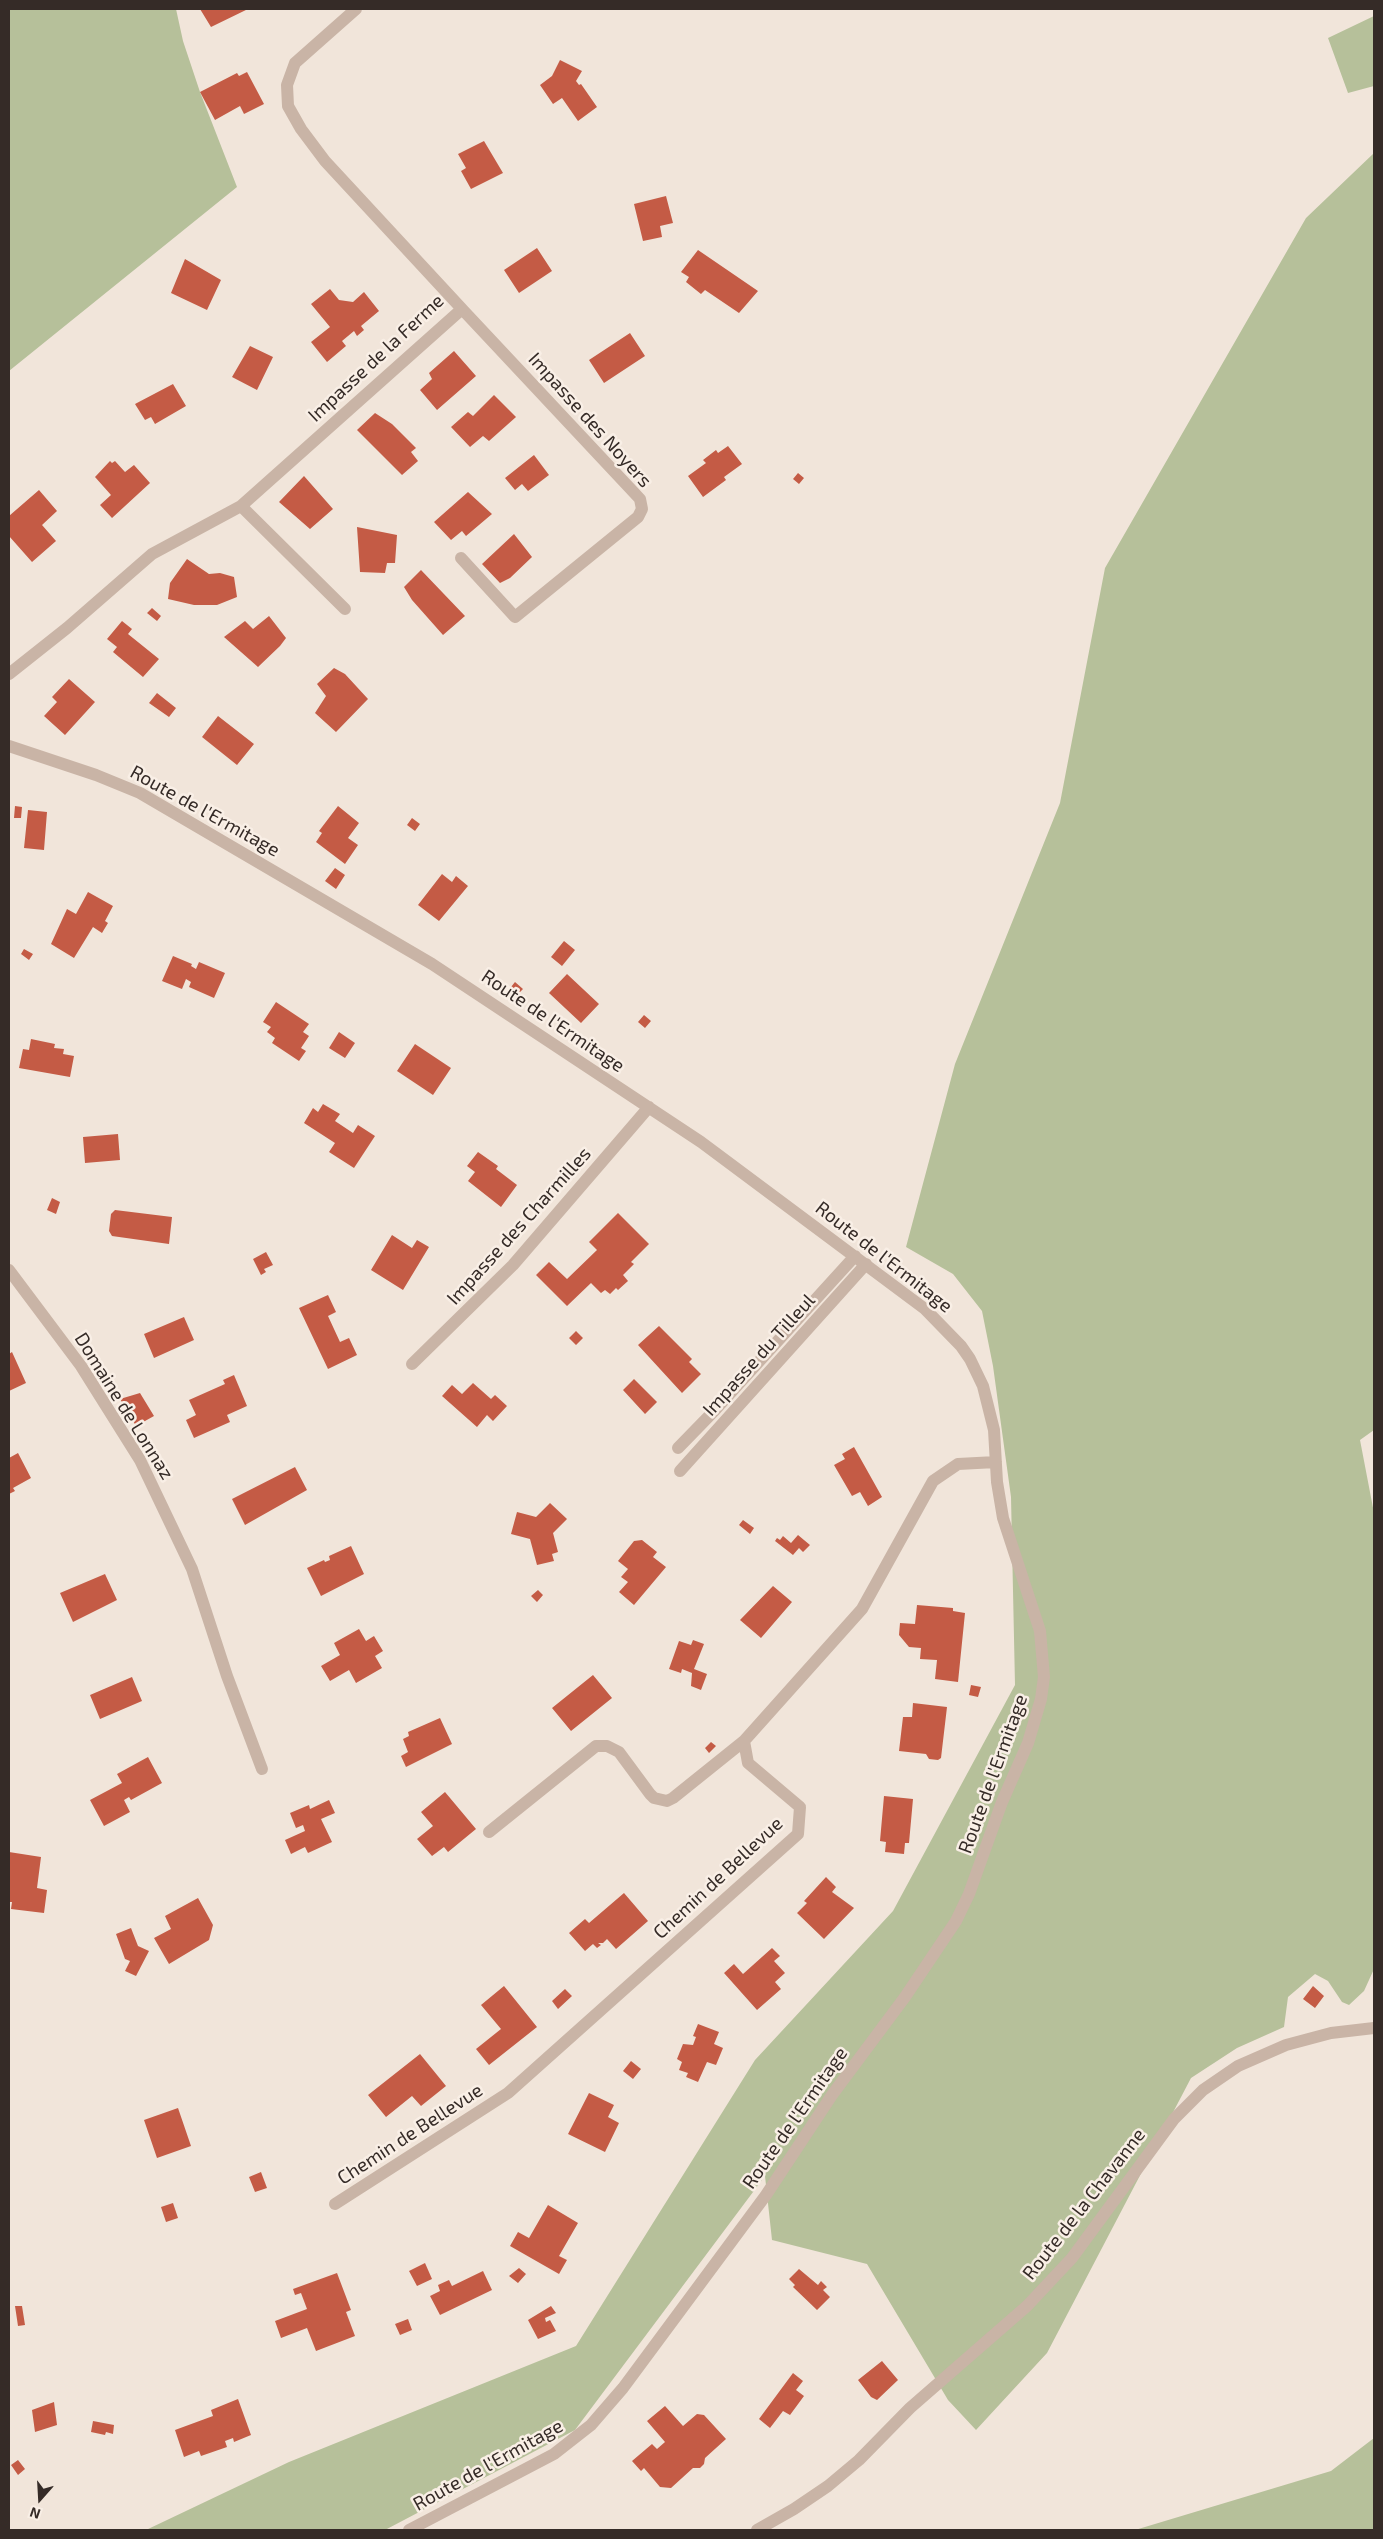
<!DOCTYPE html>
<html>
<head>
<meta charset="utf-8">
<style>
  body { margin:0 }
  #map { position:relative; width:1383px; height:2539px; overflow:hidden; background:#f1e5da; font-family:"Exo 2",sans-serif }
  canvas { display:block }
  .frame { position:absolute; inset:0; border:10px solid #352b27; pointer-events:none }
  .north { position:absolute; left:15px; top:2474px; width:50px; height:50px; -webkit-text-stroke:4px #f9efe6; paint-order:stroke; rotate:199deg; font-size:14px; font-weight:700; line-height:20px; text-align:center; color:#352b27 }
  .north::after { content:''; display:block; margin:auto; width:18px; height:22px; background:#352b27; clip-path:polygon(50% 0,100% 100%,50% 72%,0 100%) }
</style>
</head>
<body>
<div id="map">
<canvas width="1383" height="2539"></canvas>
<div class="frame"></div>
<div class="north">N</div>
</div>
<script>
const context = document.querySelector('canvas').getContext('2d');
context.lineJoin = 'round';
function paint(path, color) {
  context.fillStyle = color;
  context.fill(path, 'evenodd');
}
function poly(rows) {
  const path = new Path2D();
  for (const r of rows) {
    path.moveTo(r[0], r[1]);
    for (let i = 2; i < r.length; i += 2) path.lineTo(r[i], r[i + 1]);
  }
  return path;
}
function strokePath(path, color, width, dash) {
  context.strokeStyle = color;
  context.lineWidth = width;
  context.lineCap = dash ? 'butt' : 'round';
  context.setLineDash(dash || []);
  context.stroke(path);
}
function drawText(font, color, halo, rows, align = 'center') {
  context.font = font + ' "Exo 2",sans-serif';
  context.lineWidth = 5;
  context.setLineDash([]);
  context.textBaseline = 'middle';
  context.strokeStyle = halo;
  context.fillStyle = color;
  for (const [text, x, y, turn = 0] of rows) {
    context.save();
    context.translate(x, y);
    context.rotate((+turn || 0) * Math.PI / 180);
    context.textAlign = isNaN(turn) ? turn : align;
    if (halo) context.strokeText(text, 0, 0);
    context.fillText(text, 0, 0);
    context.restore();
  }
}
const green = poly([
  [9,9,176,9,183,41,200,92,237,187,9,371],
  [1374,16,1374,86,1348,93,1328,38],
  [1374,153,1374,1430,1360,1440,1374,1513,1374,1969,1364,1991,1349,2005,1342,2002,1328,1981,1315,1974,1288,1997,1284,2027,1237,2048,1191,2078,1047,2353,976,2430,948,2400,867,2264,772,2240,765,2176,575,2430,385,2530,146,2530,289,2462,576,2346,755,2060,893,1911,1015,1685,1011,1497,993,1366,982,1311,953,1274,906,1247,955,1064,1060,803,1105,568,1306,218],
  [1374,2438,1374,2530,1135,2530,1331,2471]
]);
const building = poly([
  [200,9,248,9,211,27],
  [560,60,582,71,576,81,579,85,581,84,597,107,578,121,562,98,553,104,540,85,552,76],
  [247,72,264,104,244,114,240,106,215,120,200,92,237,73,239,76],
  [484,141,503,173,471,189,461,171,466,168,458,154],
  [666,196,673,223,660,226,662,237,643,241,634,204],
  [537,248,552,271,519,293,504,270],
  [698,250,758,291,739,313,705,290,701,294,686,282,689,277,681,272],
  [185,259,221,280,207,310,171,293],
  [330,289,339,300,353,302,364,292,379,311,361,326,364,330,357,336,354,331,342,341,346,346,327,362,311,342,330,327,311,304],
  [630,333,645,356,604,383,589,360],
  [250,346,273,357,257,390,232,377],
  [454,351,476,376,437,410,420,390,432,379,429,373],
  [173,384,186,406,155,424,151,417,145,420,135,404],
  [494,395,516,417,489,441,483,436,470,447,451,427,468,412,473,416],
  [375,413,392,424,416,448,411,452,418,461,402,475,357,430],
  [728,446,742,464,724,477,726,480,703,497,688,476,706,463,703,460,716,450,718,453],
  [534,455,549,475,528,491,522,484,515,490,505,478],
  [110,461,112,463,115,461,125,472,134,465,150,483,112,518,100,505,111,495,95,477],
  [798,473,804,478,799,484,793,479],
  [304,476,333,509,310,529,279,502],
  [39,490,57,511,42,525,56,541,32,562,9,536,9,516],
  [468,492,492,514,466,536,462,531,451,540,434,522],
  [357,527,397,535,395,563,387,563,385,573,360,572],
  [514,534,532,557,510,578,500,583,482,564],
  [187,559,209,574,220,573,234,577,237,597,217,605,194,605,168,599,170,583],
  [421,570,465,616,443,635,412,600,404,587],
  [152,608,161,616,157,621,147,613],
  [269,616,286,638,280,646,258,667,224,637,245,621,253,629],
  [122,621,132,629,128,634,159,659,143,677,113,652,117,647,107,639],
  [334,668,345,674,368,699,336,732,315,713,326,696,317,684],
  [69,679,95,702,65,735,44,716,57,702,52,697],
  [157,693,176,708,169,717,149,703],
  [218,716,254,744,237,765,202,737],
  [15,806,22,807,21,818,14,818],
  [338,806,359,823,348,838,358,845,345,864,316,842,322,833,319,831],
  [28,810,47,812,44,850,24,848],
  [412,818,420,824,415,831,407,825],
  [335,868,345,875,336,889,325,881],
  [442,874,452,882,456,876,468,886,439,921,418,905],
  [88,892,113,906,105,921,108,923,102,933,93,927,74,958,51,944,67,909,76,914],
  [564,941,575,950,562,966,551,957],
  [24,949,33,954,29,960,21,954],
  [173,956,192,964,191,966,196,969,199,962,225,973,214,998,189,987,191,982,186,979,182,989,162,981],
  [567,974,599,1004,581,1023,549,993],
  [515,982,523,989,514,998,507,992],
  [276,1002,309,1024,303,1032,309,1036,301,1048,306,1051,299,1061,272,1043,275,1038,267,1032,271,1027,263,1022],
  [644,1015,651,1021,645,1028,638,1022],
  [339,1032,355,1043,345,1058,329,1048],
  [31,1039,55,1044,54,1048,64,1049,63,1054,74,1056,70,1077,19,1068,23,1049,29,1050],
  [415,1044,451,1068,433,1095,397,1071],
  [323,1104,340,1114,335,1121,353,1133,358,1125,375,1136,354,1168,329,1152,335,1143,304,1123,313,1108,318,1112],
  [118,1134,120,1160,85,1163,83,1137],
  [478,1152,498,1166,496,1169,517,1185,501,1207,468,1181,475,1172,467,1166],
  [52,1198,60,1202,56,1214,47,1210],
  [115,1210,172,1217,169,1244,112,1236,109,1231,111,1214],
  [618,1213,649,1244,631,1262,634,1264,623,1275,628,1281,618,1290,616,1288,610,1294,605,1290,601,1293,591,1283,567,1306,536,1275,549,1262,567,1279,597,1250,589,1242],
  [392,1235,412,1248,417,1240,429,1247,403,1290,371,1270],
  [266,1252,273,1265,264,1269,266,1272,261,1275,253,1259],
  [328,1295,336,1312,328,1316,340,1342,349,1338,357,1355,328,1369,299,1308],
  [184,1317,194,1340,154,1358,144,1334],
  [659,1326,692,1359,689,1362,701,1374,682,1393,638,1345],
  [576,1331,583,1338,576,1345,569,1338],
  [12,1352,26,1383,9,1391,9,1354],
  [234,1375,247,1406,227,1415,230,1422,194,1438,186,1420,196,1415,189,1400,225,1384,223,1380],
  [634,1379,657,1402,645,1414,623,1390],
  [473,1383,491,1399,495,1395,507,1406,493,1421,487,1415,477,1427,442,1396,452,1385,462,1394],
  [140,1393,154,1416,136,1426,120,1399],
  [854,1447,882,1497,868,1506,860,1492,852,1496,834,1465,845,1459,842,1454],
  [18,1453,31,1478,13,1488,15,1491,9,1494,9,1458],
  [295,1467,307,1490,245,1525,232,1499],
  [550,1503,567,1519,553,1533,558,1552,552,1554,554,1561,537,1565,530,1539,511,1534,517,1512,536,1517],
  [743,1520,754,1528,750,1534,739,1525],
  [798,1535,810,1545,803,1552,799,1548,793,1555,775,1541,777,1538,780,1540,783,1536,791,1543],
  [642,1540,657,1552,653,1557,666,1567,634,1605,619,1592,628,1582,621,1577,628,1569,618,1561,634,1541],
  [351,1546,364,1574,321,1596,307,1568,324,1560,325,1562,330,1560,329,1556],
  [105,1574,117,1600,73,1622,60,1593],
  [773,1586,792,1602,761,1638,740,1620],
  [538,1590,543,1595,537,1602,531,1596],
  [917,1605,953,1608,953,1611,965,1613,958,1682,935,1679,937,1660,920,1659,921,1648,909,1647,899,1635,900,1623,915,1624],
  [359,1629,366,1641,374,1636,383,1651,375,1656,382,1668,356,1683,349,1670,330,1681,321,1666,340,1655,334,1643],
  [693,1640,704,1644,694,1669,707,1674,701,1690,691,1686,692,1673,682,1669,681,1673,669,1669,679,1641,691,1645],
  [593,1675,612,1698,571,1731,552,1708],
  [132,1677,142,1701,100,1719,90,1695],
  [971,1685,981,1687,978,1697,969,1695],
  [913,1703,947,1707,941,1758,938,1760,929,1759,926,1754,899,1751,903,1717,912,1717],
  [440,1718,452,1744,406,1767,401,1756,408,1752,403,1739,409,1736,408,1732],
  [711,1742,716,1746,709,1753,705,1748],
  [148,1757,162,1783,131,1800,129,1797,124,1800,130,1812,104,1826,90,1800,122,1783,117,1774],
  [445,1792,476,1829,448,1852,444,1847,432,1856,417,1839,433,1826,421,1812],
  [884,1796,913,1799,909,1843,905,1843,904,1854,885,1852,886,1842,880,1841],
  [329,1800,335,1813,321,1819,332,1842,308,1853,305,1847,291,1854,285,1840,305,1831,303,1825,296,1828,290,1813,309,1805,310,1809],
  [9,1852,41,1857,37,1888,47,1890,44,1913,11,1909,12,1902,9,1902],
  [826,1877,836,1887,832,1892,854,1908,824,1939,797,1913,807,1903,804,1901],
  [624,1893,648,1921,616,1949,607,1939,603,1943,598,1943,601,1945,597,1948,593,1944,585,1951,569,1933,585,1919,589,1923],
  [198,1898,213,1925,209,1940,169,1964,154,1938,171,1929,165,1916],
  [131,1928,138,1946,149,1951,136,1976,125,1971,130,1961,125,1959,116,1934],
  [772,1948,780,1956,774,1961,785,1973,775,1982,781,1989,757,2010,724,1973,734,1964,743,1974],
  [504,1986,537,2027,489,2065,476,2049,501,2029,481,2005],
  [1313,1986,1324,1996,1315,2008,1303,1999],
  [565,1989,572,1996,558,2009,552,2001],
  [698,2024,719,2032,714,2044,723,2048,716,2065,707,2062,698,2082,686,2077,688,2073,679,2070,682,2062,677,2059,683,2044,693,2045,696,2037,693,2036],
  [420,2054,446,2086,421,2106,412,2096,386,2117,368,2095],
  [631,2061,641,2069,633,2079,623,2071],
  [589,2093,614,2105,608,2117,619,2123,605,2152,568,2134],
  [178,2108,191,2146,157,2158,144,2120],
  [261,2172,267,2188,255,2192,249,2177],
  [173,2203,178,2218,166,2222,161,2207],
  [548,2205,578,2223,559,2256,567,2260,559,2274,510,2246,518,2232,529,2238],
  [425,2263,432,2279,417,2286,409,2271],
  [519,2268,526,2274,518,2283,509,2276],
  [799,2269,818,2285,821,2281,827,2287,823,2290,830,2297,817,2310,793,2287,795,2285,789,2279],
  [483,2271,492,2290,440,2315,430,2296,440,2291,438,2285,449,2280,452,2286],
  [337,2273,351,2310,346,2312,355,2336,316,2351,307,2328,281,2338,275,2321,307,2309,301,2293,295,2295,293,2289],
  [15,2306,22,2306,25,2325,18,2326],
  [551,2306,556,2313,545,2318,546,2322,550,2320,556,2331,538,2339,528,2320],
  [408,2319,412,2330,400,2335,395,2324],
  [882,2361,898,2380,877,2400,871,2397,858,2380],
  [793,2373,803,2381,796,2390,804,2396,790,2415,783,2411,770,2428,759,2419],
  [238,2399,251,2435,234,2442,233,2438,225,2441,227,2447,201,2456,199,2451,184,2457,175,2430,213,2416,211,2410],
  [54,2402,57,2425,35,2432,32,2410],
  [665,2406,683,2426,697,2414,704,2415,726,2439,705,2458,704,2464,700,2468,693,2468,671,2488,660,2487,644,2468,641,2471,632,2461,652,2444,657,2449,665,2442,647,2421],
  [93,2421,114,2425,113,2434,106,2432,105,2435,91,2432],
  [18,2460,25,2469,18,2475,11,2465]
]);
const minor = poly([
  [241,506,345,609],
  [461,558,515,617,638,517,642,509,640,499,462,309],
  [9,674,67,628,152,554,241,506,462,309,325,161,301,129,288,106,287,85,295,63,356,9],
  [9,746,96,775,140,793,432,964,701,1142,925,1309,961,1346,970,1359,983,1386,994,1430,997,1482,1003,1518,1040,1631,1044,1677,1041,1699,1028,1743,1002,1802,969,1894,956,1921,905,1997,832,2095,766,2195,623,2388,591,2425,554,2454,409,2530],
  [9,1270,81,1366,140,1460,192,1569,227,1676,262,1769],
  [412,1364,513,1265,649,1107],
  [678,1448,715,1410,855,1256],
  [680,1471,866,1264],
  [489,1832,596,1746,607,1746,619,1752,650,1794,654,1798,667,1801,673,1798,744,1741],
  [335,2204,508,2093,798,1834,800,1807,748,1763,744,1741,862,1609,933,1481,958,1464,996,1462],
  [757,2530,794,2509,828,2486,859,2460,910,2408,1027,2306,1072,2258,1174,2119,1203,2090,1238,2066,1286,2045,1331,2033,1374,2028]
]);
const streetNames = [
  ["Impasse de la Ferme",376,358,-43],
  ["Impasse des Noyers",590,420,48],
  ["Route de l'Ermitage",205,811,29],
  ["Route de l'Ermitage",553,1021,34],
  ["Impasse des Charmilles",519,1226,-48],
  ["Route de l'Ermitage",884,1257,38],
  ["Impasse du Tilleul",759,1355,-48],
  ["Domaine de Lonnaz",124,1406,58],
  ["Route de l'Ermitage",993,1774,-70],
  ["Chemin de Bellevue",718,1878,-43],
  ["Route de l'Ermitage",795,2118,-55],
  ["Chemin de Bellevue",410,2134,-33],
  ["Route de la Chavanne",1084,2204,-52],
  ["Route de l'Ermitage",488,2465,-29]
];
paint(green, '#b6c09a');
paint(building, '#c45b45');
strokePath(minor, '#c9b4a6', 12);
drawText('19px', '#352b27', '#f9efe6', streetNames);
</script>
</body>
</html>
